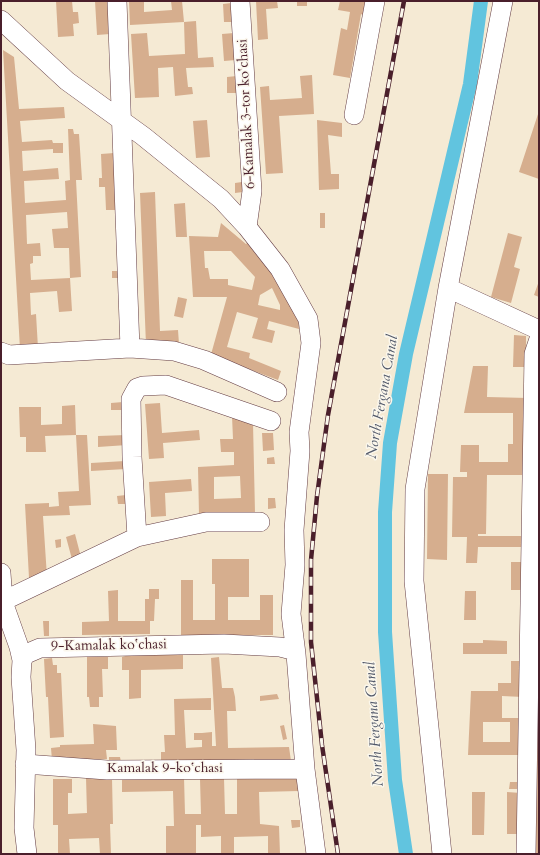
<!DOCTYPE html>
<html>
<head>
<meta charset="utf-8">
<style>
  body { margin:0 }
  #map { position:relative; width:540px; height:855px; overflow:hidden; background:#f5ead4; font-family:Cardo,serif }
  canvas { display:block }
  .frame { position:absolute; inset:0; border:2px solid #4a1f2b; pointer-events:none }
</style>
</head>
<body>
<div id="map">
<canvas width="540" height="855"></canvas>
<div class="frame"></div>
</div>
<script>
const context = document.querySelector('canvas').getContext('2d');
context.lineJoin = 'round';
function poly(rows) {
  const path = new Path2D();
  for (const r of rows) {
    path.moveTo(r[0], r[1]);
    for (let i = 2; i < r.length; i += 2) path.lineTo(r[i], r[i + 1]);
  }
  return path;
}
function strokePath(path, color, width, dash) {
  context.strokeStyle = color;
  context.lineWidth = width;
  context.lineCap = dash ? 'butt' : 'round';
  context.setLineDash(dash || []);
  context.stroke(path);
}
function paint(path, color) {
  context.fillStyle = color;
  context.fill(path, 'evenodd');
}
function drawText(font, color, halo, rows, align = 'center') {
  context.font = font + ' Cardo,serif';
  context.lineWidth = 3;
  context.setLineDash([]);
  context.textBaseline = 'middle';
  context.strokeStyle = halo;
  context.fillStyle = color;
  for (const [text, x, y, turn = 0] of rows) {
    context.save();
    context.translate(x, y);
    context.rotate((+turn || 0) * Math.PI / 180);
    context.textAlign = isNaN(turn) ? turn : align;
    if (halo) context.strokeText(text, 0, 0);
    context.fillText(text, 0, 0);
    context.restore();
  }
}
const canal = poly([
  [406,854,395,780,385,632,385,512,390,443,406,354,470,84,481,1]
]);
const building = poly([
  [56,1,72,1,73,12,78,12,79,23,73,24,74,36,58,37],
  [95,1,108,1,110,34,97,35],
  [129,1,144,1,144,12,172,10,171,1,182,1,184,22,130,25],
  [256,1,277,1,278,8,266,9,268,39,258,40],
  [307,1,307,6,297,6,297,2],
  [340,1,366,1,363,15,361,14,350,78,333,75,341,28,347,30,350,12,338,10],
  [231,3,232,22,224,22,223,4],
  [196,21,198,58,213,57,214,67,186,68,188,87,192,87,193,94,175,96,173,67,158,68,159,97,135,98,131,34,147,33,149,56,185,54,184,22],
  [234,33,236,60,224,61,222,34],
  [3,50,14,57,19,109,64,107,65,118,20,121,22,142,52,140,53,143,63,143,63,153,53,153,53,149,22,151,23,171,58,168,59,179,24,181,25,203,66,200,65,181,70,180,68,129,73,129,74,134,79,134,82,180,76,180,81,277,70,278,72,311,59,312,57,291,30,293,31,315,36,314,38,348,20,349],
  [67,212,68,228,52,229,54,248,69,248,70,278,31,280,30,264,33,263,33,256,41,256,40,243,27,244,26,215],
  [312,75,314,114,279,116,283,173,266,174,260,87,269,86,270,100,302,98,300,76],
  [237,76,238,93,227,93,227,77],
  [539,111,539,179,519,172],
  [207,120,210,157,196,158,193,121],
  [317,120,342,123,342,137,328,135,331,174,339,174,339,189,319,190],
  [114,153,117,210,106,210,105,187,99,187,99,178,102,178,101,154],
  [242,182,243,192,235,193,235,183],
  [155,192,160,331,178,330,179,344,146,345,140,193],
  [185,203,187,237,176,237,174,204],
  [320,213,325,213,325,228,320,228],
  [221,223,246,244,249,241,257,250,254,252,279,279,298,313,299,329,269,321,267,329,275,331,272,343,252,338,258,318,237,312,227,347,250,353,249,358,281,371,278,380,246,368,210,358,227,297,193,297,189,236,218,237],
  [204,251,231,251,255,277,252,290,228,285,228,279,210,279,208,268,205,268],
  [272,288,280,305,280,310,258,305,260,295],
  [508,233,522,237,514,267,520,269,511,303,491,297],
  [112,271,118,271,119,278,112,278],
  [539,281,539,297,534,295],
  [178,297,187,299,183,318,174,316],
  [514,335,526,336,526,367,513,367],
  [473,366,488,366,487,397,528,398,527,475,487,475,486,534,478,534,478,536,522,536,522,547,478,547,477,563,466,563,467,537,452,537,453,477,467,477,467,472,460,472,461,445,479,445,479,462,508,462,508,444,513,444,513,413,464,413],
  [123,402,124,410,111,410,111,403],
  [160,403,162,433,199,430,200,440,163,443,164,458,149,459,145,404],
  [75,405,76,435,87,435,91,505,69,506,70,515,43,516,47,577,29,578,25,504,49,503,49,507,59,506,58,492,79,491,76,435,45,436,46,452,26,452,26,437,20,437,19,407,41,407,41,425,62,424,62,406],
  [232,416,253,423,255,513,199,515,198,467,234,465,234,452,221,452,220,439,233,439],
  [240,476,241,498,214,499,214,477],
  [262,433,273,433,274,450,263,451],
  [126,435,127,445,98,447,98,436],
  [274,457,275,464,267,464,267,458],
  [125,461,126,469,91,471,91,463],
  [428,474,448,474,447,560,427,559],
  [191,479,192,491,165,493,166,516,151,517,149,482],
  [126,495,126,504,118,504,117,496],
  [268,498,275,498,276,508,268,509],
  [75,534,82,561,73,563,66,537],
  [61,539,61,547,56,548,55,540],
  [212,559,249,559,249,597,228,597,228,620,260,620,260,595,273,595,273,635,181,635,181,580,193,580,193,620,215,620,215,584,212,584],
  [511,562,526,562,526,590,511,590],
  [149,589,159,589,159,599,155,599,154,621,150,621,150,634,82,635,82,622,109,621,108,591,118,590,118,621,145,621,145,599,149,599],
  [465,591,476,591,476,620,464,620],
  [539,620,539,854,534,854],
  [43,621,49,621,49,636,44,636],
  [483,640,507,641,507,654,463,654,463,643,483,643],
  [129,655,183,655,183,669,141,670,141,698,129,699,129,670,122,670,122,657],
  [87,657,108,657,108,669,102,669,103,697,99,697,99,707,90,707,89,697,87,697],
  [219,657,222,688,233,688,235,697,236,711,227,711,228,748,289,747,291,761,254,763,254,759,176,763,176,760,161,760,161,752,165,752,164,735,175,735,174,699,211,698,211,710,184,710,186,748,202,747,202,740,194,740,194,733,202,733,212,732,212,746,216,746,211,658],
  [52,658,53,665,57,665,57,673,61,673,64,737,50,738,48,697,46,697,44,659],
  [511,661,521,661,523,697,502,696,502,718,523,718,522,755,468,755,471,691,498,691,498,683,511,683],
  [483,722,510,722,510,742,483,742],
  [277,694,279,699,260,701,260,696],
  [93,724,116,726,117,750,106,750,107,759,52,760,51,748,60,747,60,745,94,744],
  [284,725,287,739,283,740,280,726],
  [109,757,120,757,121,762,109,762],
  [184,777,185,814,201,814,200,779,224,778,225,814,237,814,237,778,299,777,299,791,259,792,260,824,279,826,280,854,268,854,268,836,234,837,234,854,221,854,221,836,201,837,201,825,196,825,196,854,166,854,166,826,174,826,173,791,122,792,122,778],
  [86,778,112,778,113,824,110,824,111,854,100,854,99,838,69,839,70,854,58,854,58,825,53,825,53,779,72,779,72,793,68,793,68,814,87,813],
  [510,782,517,782,517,789,509,789],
  [472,792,485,792,484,835,472,835],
  [507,792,521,793,521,834,507,834],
  [291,820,300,820,300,827,292,828]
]);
const minor = poly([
  [117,1,130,348],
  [240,1,252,191,247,227],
  [503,1,448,288,539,330],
  [1,20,67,81,143,136,221,199,247,227,280,269,308,319,311,343,299,432,300,451,294,530,295,565,291,614,296,654,305,769,316,854],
  [354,115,375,1],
  [1,352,9,355,130,348,174,351,204,360,277,392],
  [137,537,132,457,131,399,137,388,143,386,166,385,271,421],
  [1,573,3,602,19,647,22,660],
  [1,602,137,537,206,522,260,522],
  [25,764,107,770,305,769],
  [27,854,24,828,26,750,21,677,22,660,26,654,40,648,224,644,280,647,292,650,296,654],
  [442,854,414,581,415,489,448,288],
  [526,854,534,354,539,339]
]);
const rail = poly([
  [338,854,322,745,311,642,311,560,317,496,328,415,404,1]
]);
const streetNames = [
  ["6-Kamalak 3-tor koʻchasi",247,114,-93],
  ["9-Kamalak koʻchasi",109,646,-1],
  ["Kamalak 9-koʻchasi",165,769]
];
const waterNames = [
  ["North Fergana Canal",383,397,-80],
  ["North Fergana Canal",375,724,-94]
];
strokePath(canal, '#61c4df', 14);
paint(building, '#d6ae8e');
strokePath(minor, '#643d44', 20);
strokePath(minor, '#fff', 19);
strokePath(rail, '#4a1f2b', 4.5);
strokePath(rail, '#fbf7ec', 3, [9]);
drawText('14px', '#4a1f2b', '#fbf7ec', streetNames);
drawText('italic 15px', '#52596a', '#fbf7ec', waterNames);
</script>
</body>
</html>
